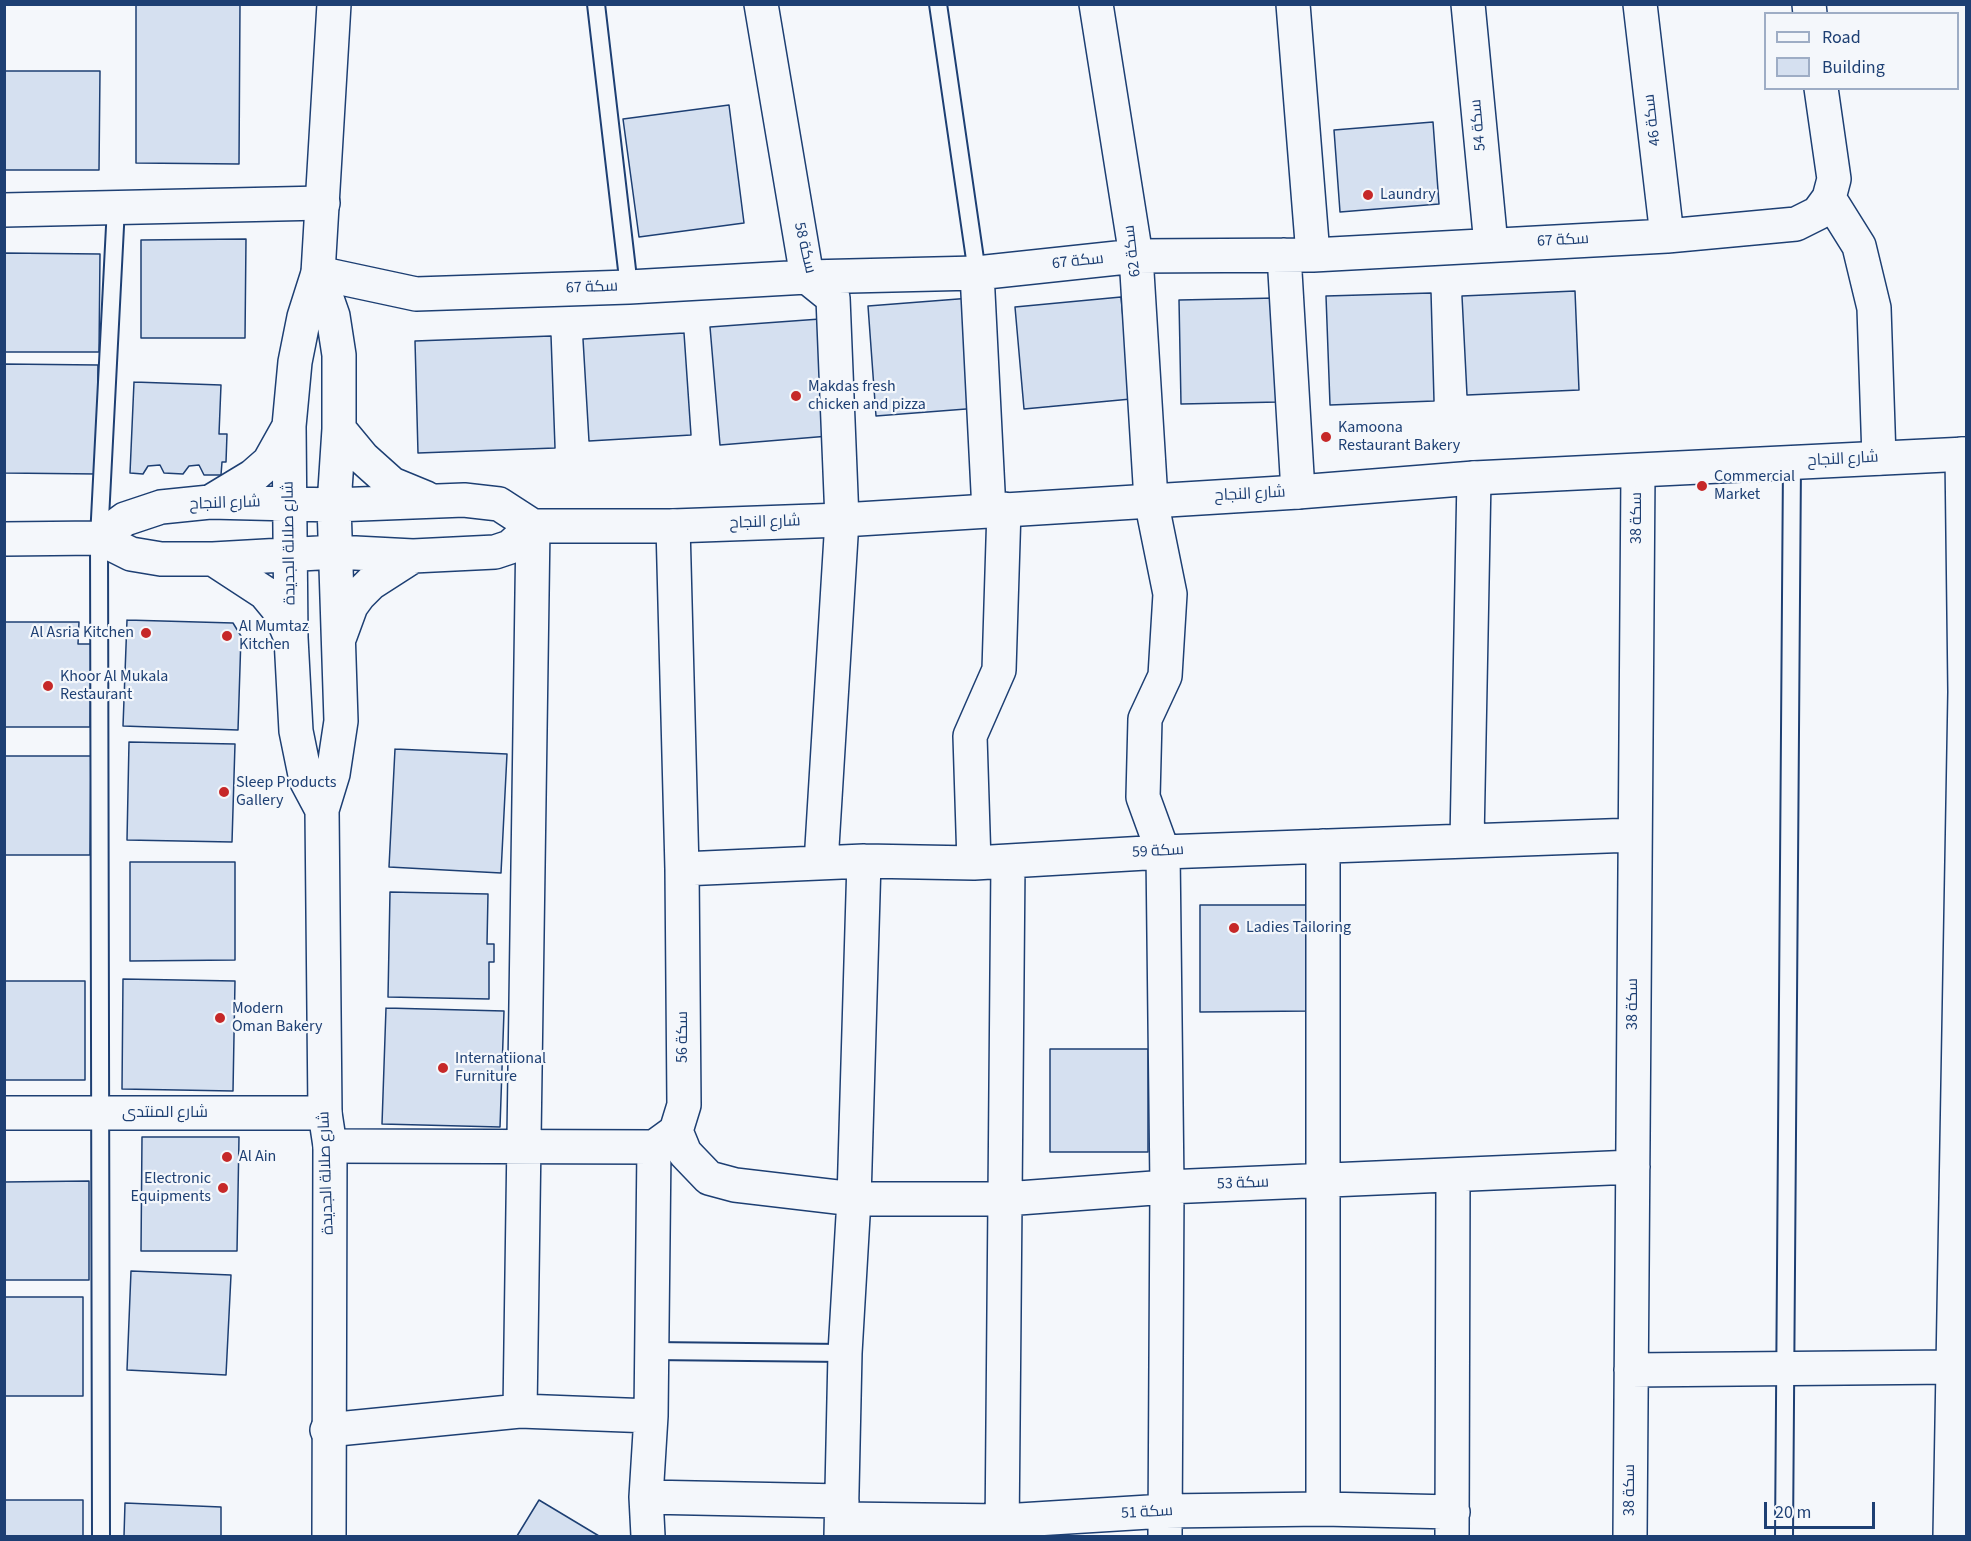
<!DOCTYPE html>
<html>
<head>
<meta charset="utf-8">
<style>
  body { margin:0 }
  #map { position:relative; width:1971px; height:1541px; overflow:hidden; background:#f4f7fb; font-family:"Source Sans 3",sans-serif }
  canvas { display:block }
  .frame { position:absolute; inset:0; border:6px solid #1d3f73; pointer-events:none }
  .legend { position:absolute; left:1764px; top:12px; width:195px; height:78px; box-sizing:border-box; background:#f4f7fb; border:2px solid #9eadc5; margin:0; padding:8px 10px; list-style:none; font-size:18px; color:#1d3f73 }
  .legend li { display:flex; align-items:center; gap:12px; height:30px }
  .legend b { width:30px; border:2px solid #9eadc5 }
  .scale { position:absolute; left:1764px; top:1502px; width:111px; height:27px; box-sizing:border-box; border:3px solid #1d3f73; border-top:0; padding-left:8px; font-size:18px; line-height:21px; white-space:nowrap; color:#1d3f73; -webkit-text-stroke:4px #f4f7fb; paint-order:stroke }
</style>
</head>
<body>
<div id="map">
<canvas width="1971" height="1541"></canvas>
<div class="frame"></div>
<ul class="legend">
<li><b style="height:8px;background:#f4f7fb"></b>Road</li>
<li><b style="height:16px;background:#d5e0f0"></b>Building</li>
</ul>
<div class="scale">20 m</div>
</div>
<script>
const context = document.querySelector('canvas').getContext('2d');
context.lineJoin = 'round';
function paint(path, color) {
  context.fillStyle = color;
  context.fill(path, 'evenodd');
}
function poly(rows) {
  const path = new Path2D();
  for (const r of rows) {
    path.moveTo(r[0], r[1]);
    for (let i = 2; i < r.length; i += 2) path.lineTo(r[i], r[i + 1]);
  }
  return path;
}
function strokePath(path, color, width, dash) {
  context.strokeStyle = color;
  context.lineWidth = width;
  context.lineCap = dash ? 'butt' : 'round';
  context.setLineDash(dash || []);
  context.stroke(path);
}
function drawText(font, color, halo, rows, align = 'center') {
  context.font = font + ' "Source Sans 3",Cairo,sans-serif';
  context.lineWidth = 4.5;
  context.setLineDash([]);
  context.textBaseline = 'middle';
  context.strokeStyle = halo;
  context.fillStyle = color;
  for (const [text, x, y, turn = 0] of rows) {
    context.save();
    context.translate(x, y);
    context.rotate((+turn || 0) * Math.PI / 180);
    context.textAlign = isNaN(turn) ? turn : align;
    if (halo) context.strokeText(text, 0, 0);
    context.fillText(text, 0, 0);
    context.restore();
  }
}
const building = poly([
  [136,4,240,4,239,164,136,163,136,4],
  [4,71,100,71,99,170,4,170,4,71],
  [729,105,744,223,639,237,623,119,729,105],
  [1433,122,1439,204,1340,212,1334,130,1433,122],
  [246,239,245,338,141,338,141,240,246,239],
  [4,253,100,254,99,352,4,352,4,253],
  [1575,291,1579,390,1467,395,1462,296,1575,291],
  [1431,293,1434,401,1330,405,1326,296,1431,293],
  [1121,297,1131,399,1024,409,1015,307,1121,297],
  [971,298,979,408,876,416,868,306,971,298],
  [1277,298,1279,402,1181,404,1179,300,1277,298],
  [820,319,829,436,720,445,710,327,820,319],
  [684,333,691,435,589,441,583,339,684,333],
  [551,336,555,448,418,453,415,341,551,336],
  [4,364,98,365,97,474,4,473,4,364],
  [134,382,221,385,219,434,227,434,226,462,222,462,221,475,204,475,199,465,189,466,183,474,164,473,160,465,148,466,143,474,130,473,134,382],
  [127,620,233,623,241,636,238,730,123,726,127,620],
  [4,622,79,622,78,644,91,644,90,727,4,727,4,622],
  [129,742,235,744,232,842,127,840,129,742],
  [395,749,507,754,501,873,389,867,395,749],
  [4,756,91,756,90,855,4,855,4,756],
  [130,862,235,862,235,960,130,961,130,862],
  [390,892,488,894,487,944,494,944,494,962,489,962,489,999,388,997,390,892],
  [1200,905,1309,905,1310,1011,1200,1012,1200,905],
  [123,979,235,981,233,1091,122,1089,123,979],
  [4,981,85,981,85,1080,4,1080,4,981],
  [386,1008,504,1011,500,1127,382,1124,386,1008],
  [1050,1049,1148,1049,1148,1152,1050,1152,1050,1049],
  [142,1137,239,1137,237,1251,141,1251,142,1137],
  [89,1181,89,1280,4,1280,4,1182,89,1181],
  [131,1271,231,1275,226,1375,127,1370,131,1271],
  [4,1297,83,1297,83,1396,4,1396,4,1297],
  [4,1500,83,1500,83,1536,4,1536,4,1500],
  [539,1500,599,1536,517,1536,539,1500],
  [125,1503,221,1507,221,1536,124,1536,125,1503]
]);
const lane = poly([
  [596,4,629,287],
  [938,4,977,273],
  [651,1351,845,1353],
  [101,1536,99,538,116,207],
  [1784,1536,1792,463]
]);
const street = poly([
  [761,4,807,277,833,298,842,520,821,863],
  [1096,4,1136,256,1151,500,1170,594,1165,676,1145,719,1143,797,1163,852,1167,1187,1165,1536],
  [1293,4,1313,255],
  [1468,4,1491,245],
  [1640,4,1667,236],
  [1809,4,1810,14],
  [1829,198,1859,246,1874,308,1879,458],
  [4,210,323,203],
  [1284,255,1298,492],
  [318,273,416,294,629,287,807,277,977,273,1136,256,1313,255,1667,236,1796,224,1818,213,1829,198,1834,179,1821,88],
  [977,273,989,511],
  [1467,841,1474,478],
  [1323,846,1323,1509],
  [974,863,970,736,999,670,1004,509],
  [682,869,864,861,974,863,1163,852,1634,835],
  [4,1113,325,1113],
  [676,1131,685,1153,709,1178,735,1185,854,1199,1005,1199,1167,1187,1633,1167],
  [330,1146,654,1147],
  [1631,1370,1953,1367],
  [520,1411,533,526],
  [327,1430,520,1411,651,1416],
  [646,1497,842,1501],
  [842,1519,1003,1521,1165,1511,1323,1509,1453,1512],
  [648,1536,646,1497,651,1416,654,1147,676,1131,684,1105,682,869,673,526],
  [841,1536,845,1353,854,1199,864,861],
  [1002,1536,1008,862],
  [1452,1536,1453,1176],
  [1630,1536,1638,471],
  [1950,1536,1965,692,1962,454]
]);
const secondary = poly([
  [318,273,333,316,339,355,339,429,334,505,341,721,333,774,322,810,325,1113,330,1146,329,1536],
  [339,429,363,458,392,484,426,498],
  [210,502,253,476,269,462,288,428],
  [99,538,125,519,161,507,210,502,334,505,464,500,499,504,533,526,673,526,842,520,1298,492,1474,478,1966,454],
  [4,539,99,538,131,554,161,559,213,559,336,552,413,556,495,552,510,547,533,526],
  [213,559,265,593,279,610,290,636],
  [340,636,351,606,359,595,371,583,413,556],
  [322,810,306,780,296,731,291,638,289,426,295,362,304,317,318,273,334,4]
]);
const markers = [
  [1368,195,6,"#c62828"],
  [796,396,6,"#c62828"],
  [1326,437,6,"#c62828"],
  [1702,486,6,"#c62828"],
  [146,633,6,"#c62828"],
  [227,636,6,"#c62828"],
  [48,686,6,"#c62828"],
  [224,792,6,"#c62828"],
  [1234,928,6,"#c62828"],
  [220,1018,6,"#c62828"],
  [443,1068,6,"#c62828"],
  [227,1157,6,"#c62828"],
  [223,1188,6,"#c62828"]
];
const streetNames = [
  ["سكة 46",1653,120,-97],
  ["سكة 54",1479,125,-95],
  ["سكة 67",1563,241,-3],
  ["سكة 58",804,248,77],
  ["سكة 62",1133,251,-97],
  ["سكة 67",1078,262,-6],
  ["سكة 67",592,288,-2],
  ["شارع النجاح",1843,460,-3],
  ["شارع النجاح",1250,495,-3],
  ["شارع النجاح",225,504,-2],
  ["سكة 38",1637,518,-90],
  ["شارع النجاح",765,523,-2],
  ["شارع صلالة الجديدة",290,543,-91],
  ["سكة 59",1158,852,-3],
  ["سكة 38",1633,1004,-90],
  ["سكة 56",683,1037,-90],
  ["شارع المنتدى",165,1113],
  ["شارع صلالة الجديدة",327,1173,-92],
  ["سكة 53",1243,1184,-2],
  ["سكة 38",1630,1490,-90],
  ["سكة 51",1147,1513,-3]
];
const poiNames = [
  ["Laundry",1380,195],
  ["Makdas fresh",808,387],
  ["chicken and pizza",808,405],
  ["Kamoona",1338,428],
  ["Restaurant Bakery",1338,446],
  ["Commercial",1714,477],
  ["Market",1714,495],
  ["Al Mumtaz",239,627],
  ["Kitchen",239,645],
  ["Al Asria Kitchen",134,633,"right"],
  ["Khoor Al Mukala",60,677],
  ["Restaurant",60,695],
  ["Sleep Products",236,783],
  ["Gallery",236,801],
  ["Ladies Tailoring",1246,928],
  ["Modern",232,1009],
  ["Oman Bakery",232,1027],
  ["Internatiional",455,1059],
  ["Furniture",455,1077],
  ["Al Ain",239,1157],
  ["Electronic",211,1179,"right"],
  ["Equipments",211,1197,"right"]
];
paint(building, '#d5e0f0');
strokePath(building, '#1d3f73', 1.5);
strokePath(lane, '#1d3f73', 20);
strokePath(street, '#1d3f73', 36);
strokePath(secondary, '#1d3f73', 36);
strokePath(lane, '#f4f7fb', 16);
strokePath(street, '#f4f7fb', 33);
strokePath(secondary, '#f4f7fb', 33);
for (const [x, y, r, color] of markers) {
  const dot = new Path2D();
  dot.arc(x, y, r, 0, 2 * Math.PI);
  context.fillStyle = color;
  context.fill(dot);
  strokePath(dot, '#f4f7fb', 2);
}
drawText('16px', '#1d3f73', '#f4f7fb', streetNames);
drawText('16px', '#1d3f73', '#f4f7fb', poiNames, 'left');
</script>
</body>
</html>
